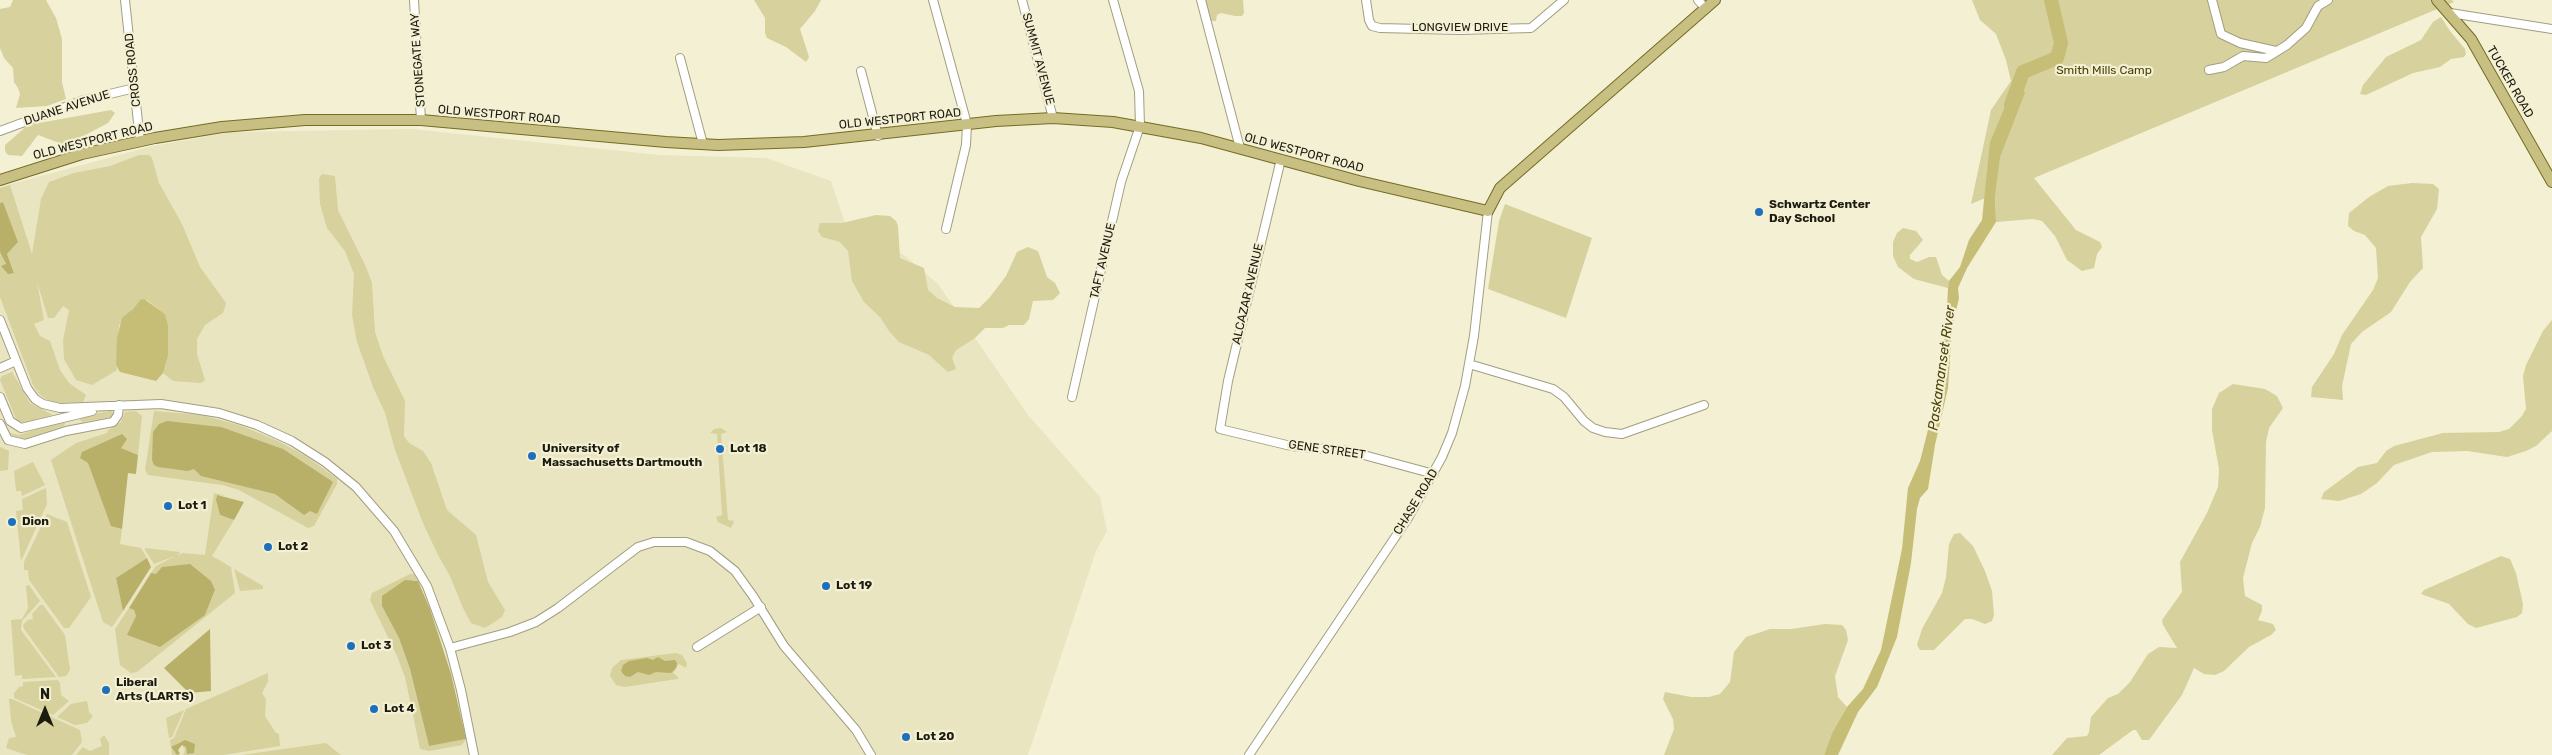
<!DOCTYPE html>
<html>
<head>
<meta charset="utf-8">
<style>
  body { margin:0 }
  #map { position:relative; width:2552px; height:755px; overflow:hidden; background:#f4f0d3; font-family:Rubik,sans-serif }
  canvas { display:block }
  .north { position:absolute; left:20px; top:685px; width:50px; height:50px; -webkit-text-stroke:4px #f4f0d3; paint-order:stroke; rotate:0deg; font-size:14px; font-weight:700; line-height:20px; text-align:center; color:#1c1b10 }
  .north::after { content:''; display:block; margin:auto; width:18px; height:22px; background:#1c1b10; clip-path:polygon(50% 0,100% 100%,50% 72%,0 100%) }
</style>
</head>
<body>
<div id="map">
<canvas width="2552" height="755"></canvas>
<div class="north">N</div>
</div>
<script>
const context = document.querySelector('canvas').getContext('2d');
context.lineJoin = 'round';
function paint(path, color) {
  context.fillStyle = color;
  context.fill(path, 'evenodd');
}
function poly(rows) {
  const path = new Path2D();
  for (const r of rows) {
    path.moveTo(r[0], r[1]);
    for (let i = 2; i < r.length; i += 2) path.lineTo(r[i], r[i + 1]);
  }
  return path;
}
function strokePath(path, color, width, dash) {
  context.strokeStyle = color;
  context.lineWidth = width;
  context.lineCap = dash ? 'butt' : 'round';
  context.setLineDash(dash || []);
  context.stroke(path);
}
function drawText(font, color, halo, rows, align = 'center') {
  context.font = font + ' Rubik,sans-serif';
  context.lineWidth = 4.5;
  context.setLineDash([]);
  context.textBaseline = 'middle';
  context.strokeStyle = halo;
  context.fillStyle = color;
  for (const [text, x, y, turn = 0] of rows) {
    context.save();
    context.translate(x, y);
    context.rotate((+turn || 0) * Math.PI / 180);
    context.textAlign = isNaN(turn) ? turn : align;
    if (halo) context.strokeText(text, 0, 0);
    context.fillText(text, 0, 0);
    context.restore();
  }
}
const built = poly([
  [412,129,659,155,766,158,831,181,847,229,904,255,938,284,1028,415,1100,497,1107,531,1096,551,1028,755,0,755,0,187,153,146,231,132]
]);
const green = poly([
  [13,0,46,0,56,18,62,39,62,82,66,99,47,106,16,108,20,94,18,88,14,82,13,68,4,58,0,48,0,9,10,7],
  [754,0,821,0,815,11,800,29,809,57,806,62,786,47,767,38,765,33,765,18],
  [1198,0,1243,0,1244,13,1242,16,1235,16,1221,13,1217,15,1216,21,1211,21],
  [1972,0,2452,0,2454,2,2034,178,2076,230,2100,242,2102,247,2097,254,2094,268,2082,271,2067,260,2055,236,2042,221,2033,219,1996,222,1995,194,1971,204,1991,110,2011,81,2006,60,1996,34,1980,20],
  [2441,17,2450,31,2465,49,2466,54,2464,57,2451,59,2440,67,2413,73,2366,95,2360,94,2363,85,2386,57,2421,40,2433,22],
  [111,110,115,113,108,123,74,141,62,144,38,135,22,156,8,155,5,151,5,145,28,125],
  [139,155,149,155,152,158,159,183,182,224,200,267,226,303,223,313,205,325,197,339,197,354,205,380,201,383,173,381,163,373,168,356,168,325,165,314,147,300,140,300,119,325,116,364,117,370,92,385,76,380,64,359,63,340,69,310,63,306,54,318,48,318,37,282,44,320,34,324,40,336,50,341,60,370,69,383,86,395,83,402,52,403,39,394,37,391,43,392,36,390,33,385,0,297,0,252,6,265,14,272,7,254,18,242,3,202,0,203,0,188,10,185,32,254,41,199,49,182,74,173,110,166],
  [322,174,335,176,338,210,366,267,372,283,375,332,383,356,405,401,404,436,409,443,423,451,431,463,447,510,476,535,488,582,505,610,502,617,485,628,471,623,463,608,450,576,438,555,423,523,395,450,385,413,373,387,357,342,352,315,354,274,345,251,327,228,320,204,319,178],
  [2412,183,2433,184,2439,189,2437,209,2421,237,2423,268,2410,282,2391,312,2362,332,2351,344,2342,386,2343,400,2311,397,2312,387,2334,354,2342,335,2373,290,2378,278,2376,248,2365,235,2354,231,2348,226,2349,213,2369,197,2388,186],
  [1505,204,1592,238,1566,318,1488,289,1499,221],
  [876,215,890,216,896,221,898,226,900,258,924,268,928,290,937,298,955,307,979,308,990,297,1006,276,1017,252,1028,247,1038,251,1047,277,1055,283,1060,293,1053,300,1033,301,1029,319,1024,325,1009,325,1003,328,985,328,975,338,956,350,952,358,956,369,948,372,929,355,899,342,889,331,880,317,864,302,852,281,848,251,840,242,822,237,818,231,820,223,842,223],
  [1903,228,1916,231,1923,240,1910,255,1910,259,1917,262,1929,257,1936,257,1942,275,1949,281,1948,288,1914,279,1898,267,1893,256,1893,242,1897,233],
  [2552,320,2552,431,2536,446,2526,451,2507,457,2467,451,2432,452,2394,465,2377,483,2361,494,2339,501,2321,499,2324,492,2358,467,2377,463,2386,451,2394,446,2443,433,2499,432,2509,429,2522,416,2526,409,2523,376,2526,365,2543,331],
  [12,372,30,403,53,415,26,423,17,421,0,380,2,376],
  [2233,384,2265,389,2277,396,2283,408,2269,428,2266,442,2265,508,2260,527,2252,543,2243,578,2245,596,2262,605,2262,611,2258,620,2273,624,2276,630,2271,635,2249,647,2224,671,2215,675,2204,674,2194,668,2182,695,2149,740,2142,740,2136,730,2133,730,2099,755,2052,755,2067,738,2087,736,2089,732,2091,717,2108,698,2118,694,2130,682,2148,654,2159,647,2177,648,2163,625,2162,620,2182,592,2180,562,2207,513,2218,487,2219,469,2212,430,2212,409,2219,393],
  [111,411,114,414,112,417,82,422,80,419,81,416],
  [136,411,142,416,138,455,121,448,88,463,111,525,122,529,120,544,141,548,147,558,116,578,123,611,112,627,103,622,51,460,76,443,107,433,108,430,121,422,125,412],
  [154,411,202,415,242,426,278,441,306,456,337,479,337,484,314,526,308,528,239,490,222,485,148,475,145,470],
  [62,421,65,423,64,426,24,439,10,435,4,425,10,433,19,435],
  [721,428,727,432,721,434,728,520,734,521,731,528,718,522,716,517,722,515,717,434,710,433,714,429],
  [0,447,9,451,8,470,0,471],
  [33,462,45,485,22,496,21,491,16,491,14,471],
  [46,488,47,504,21,561,16,511,23,510,22,499],
  [214,493,227,496,217,495,216,500,220,515,234,520,212,556,231,567,235,593,137,672,131,673,120,665,115,629,129,608,134,610,136,616,134,623,205,615,207,610,215,591,151,573,156,566,175,556,154,564,145,550,145,548,180,552,178,555,183,553,205,555],
  [47,514,67,522,91,597,69,628,64,628,29,580,28,570,24,570,24,562],
  [1960,533,1973,546,1985,571,1992,591,1994,615,1992,621,1985,624,1972,619,1965,619,1934,650,1920,650,1917,645,1922,629,1942,593,1946,577,1949,544,1954,534],
  [2501,556,2510,559,2516,573,2523,604,2522,613,2517,617,2476,628,2468,624,2449,604,2421,594,2424,590],
  [234,569,263,586,263,589,240,591],
  [410,574,414,574,418,581,413,580,382,606,399,638,410,669,429,746,466,739,462,745,429,751,420,749,405,677,397,656,370,600,372,593],
  [29,585,40,601,22,621,21,630,56,677,22,679,22,675,15,676,11,620,22,619,26,612,28,608,26,586],
  [40,605,43,605,65,635,70,670,66,676,59,677,24,629,23,625,28,620,33,619,32,614],
  [1825,624,1842,625,1846,630,1848,640,1835,676,1838,697,1847,707,1832,733,1824,755,1664,755,1674,729,1673,719,1663,699,1665,692,1691,697,1709,697,1720,694,1730,682,1734,652,1746,637,1770,629,1791,629],
  [676,653,682,655,687,663,686,668,679,664,673,673,679,678,677,679,625,687,616,685,610,676,612,668,621,660],
  [268,673,268,682,262,693,266,699,265,716,276,733,279,734,280,746,223,755,183,755,185,750,182,745,186,747,187,752,195,749,180,742,171,748,177,755,172,755,170,740,174,738,186,709],
  [58,680,60,683,61,695,69,701,53,715,14,698,14,693,19,687,23,686,23,682],
  [9,699,12,699,80,730,82,742,72,755,27,755,6,748,9,738,16,737,11,721],
  [87,701,89,712,93,716,87,723,75,725,57,717,71,704],
  [184,710,172,737,169,738,166,718],
  [104,735,109,743,109,755,76,755,83,747,90,751,102,746,100,739],
  [326,743,341,755,241,755]
]);
const forest = poly([
  [3,202,18,242,7,254,14,273,8,274,1,266,6,264,0,252,0,203],
  [167,421,221,427,283,449,333,482,317,514,310,511,304,515,275,494,201,476,194,469,188,471,158,467,154,465,152,460,153,432,159,424],
  [122,434,127,439,121,448,138,455,136,474,128,473,122,529,111,526,88,463,80,458,82,452],
  [217,495,244,502,234,520,220,515,216,500],
  [147,558,151,567,123,611,116,578],
  [190,564,211,581,215,590,205,615,160,647,127,635,136,616,134,610,129,608,151,573,156,574,162,567],
  [405,580,418,581,430,609,451,674,466,739,429,746,410,669,399,638,382,606,382,596],
  [210,629,211,691,189,693,164,668],
  [658,657,665,661,675,660,677,663,676,668,671,673,656,672,649,675,638,672,630,677,625,676,621,671,623,665,629,661,647,658,653,660],
  [185,740,195,744,194,753,187,754,186,747,182,745,178,750,180,754,177,755,171,747]
]);
const water = poly([
  [2012,85,2025,92,2023,98,2000,157,1995,195,1996,222,1967,268,1958,288,1959,298,1952,328,1948,388,1935,445,1928,489,1920,498,1917,509,1911,563,1897,637,1877,687,1858,712,1838,755,1824,755,1832,733,1847,707,1863,689,1881,650,1902,549,1908,488,1920,461,1931,418,1946,329,1948,288,1949,281,1960,267,1969,240,1982,220,1990,142,2009,97],
  [144,299,165,314,168,325,168,356,163,373,156,381,120,372,116,365,117,338,122,318,133,309,140,300]
]);
const river = poly([
  [2011,105,2023,72,2057,58,2061,43,2051,0]
]);
const minor = poly([
  [125,0,140,141],
  [414,0,421,120],
  [933,0,967,124,966,145,946,229],
  [1022,0,1053,118],
  [1201,0,1240,148],
  [1366,0,1369,20,1372,26,1380,28,1460,30,1531,28,1564,0],
  [1698,0,1706,9],
  [2212,0,2221,34,2240,43,2276,51],
  [2450,13,2552,29],
  [680,58,703,144],
  [2209,70,2224,67,2243,56,2266,58,2287,45,2306,28,2318,6,2328,0],
  [861,71,878,136],
  [0,131,84,100,135,88],
  [1281,159,1228,381,1220,429,1291,446,1349,451,1434,474],
  [0,320,27,388,35,399,43,404,60,408,161,404,219,413,257,425,292,441,325,462,356,487,394,531,427,586,450,648,461,690,474,755],
  [1469,364,1553,389,1564,397,1584,421,1593,428,1605,432,1622,434,1704,405],
  [0,368,16,361],
  [0,397,10,421,21,428,92,411],
  [1072,397,1121,182,1140,126,1139,91,1113,0],
  [0,424,8,440,25,444,66,431,113,422,118,415,119,405],
  [697,647,761,607],
  [450,648,510,632,536,622,558,608,638,547,654,542,686,542,710,551,735,571,753,596,784,646,856,730,871,755],
  [1249,755,1408,518,1442,457,1452,433,1465,386,1474,336,1488,211]
]);
const major = poly([
  [2437,0,2471,39,2552,182],
  [0,180,82,154,155,138,222,127,305,120,421,120,666,142,718,145,804,142,996,121,1053,118,1113,122,1201,138,1359,181,1488,211,1500,188,1715,0]
]);
const markers = [
  [1759,212,5,"#1e6fbe"],
  [720,449,5,"#1e6fbe"],
  [532,456,5,"#1e6fbe"],
  [168,506,5,"#1e6fbe"],
  [12,522,5,"#1e6fbe"],
  [268,547,5,"#1e6fbe"],
  [826,586,5,"#1e6fbe"],
  [351,646,5,"#1e6fbe"],
  [106,690,5,"#1e6fbe"],
  [374,709,5,"#1e6fbe"],
  [906,737,5,"#1e6fbe"]
];
const streetNames = [
  ["LONGVIEW DRIVE",1460,28],
  ["SUMMIT AVENUE",1038,59,75],
  ["STONEGATE WAY",418,60,-94],
  ["CROSS ROAD",133,70,-96],
  ["TUCKER ROAD",2510,82,60],
  ["DUANE AVENUE",67,108,-18],
  ["OLD WESTPORT ROAD",499,115,5],
  ["OLD WESTPORT ROAD",900,119,-6],
  ["OLD WESTPORT ROAD",93,141,-14],
  ["OLD WESTPORT ROAD",1304,153,15],
  ["TAFT AVENUE",1103,261,-77],
  ["ALCAZAR AVENUE",1248,294,-77],
  ["GENE STREET",1327,450,8],
  ["CHASE ROAD",1416,502,-59]
];
const parkNames = [
  ["Smith Mills Camp",2104,71]
];
const poiNames = [
  ["Schwartz Center",1769,205],
  ["Day School",1769,219],
  ["University of",542,449],
  ["Massachusetts Dartmouth",542,463],
  ["Lot 18",730,449],
  ["Lot 1",178,506],
  ["Dion",22,522],
  ["Lot 2",278,547],
  ["Lot 19",836,586],
  ["Lot 3",361,646],
  ["Liberal",116,683],
  ["Arts (LARTS)",116,697],
  ["Lot 4",384,709],
  ["Lot 20",916,737]
];
const waterNames = [
  ["Paskamanset River",1942,368,-82]
];
paint(built, '#e9e5c0');
paint(green, '#d7d19d');
paint(forest, '#b8af68');
paint(water, '#c6bd76');
strokePath(river, '#c6bd76', 14);
strokePath(minor, '#a19e82', 10);
strokePath(major, '#746b24', 12);
strokePath(minor, '#fff', 8);
strokePath(major, '#c8c082', 10);
for (const [x, y, r, color] of markers) {
  const dot = new Path2D();
  dot.arc(x, y, r, 0, 2 * Math.PI);
  context.fillStyle = color;
  context.fill(dot);
  strokePath(dot, '#f4f0d3', 2);
}
drawText('12px', '#1c1b10', '#f4f0d3', streetNames);
drawText('12px', '#494207', '#f4f0d3', parkNames);
drawText('bold 12px', '#1c1b10', '#f4f0d3', poiNames, 'left');
drawText('italic 14px', '#4c450c', '#f4f0d3', waterNames);
</script>
</body>
</html>
